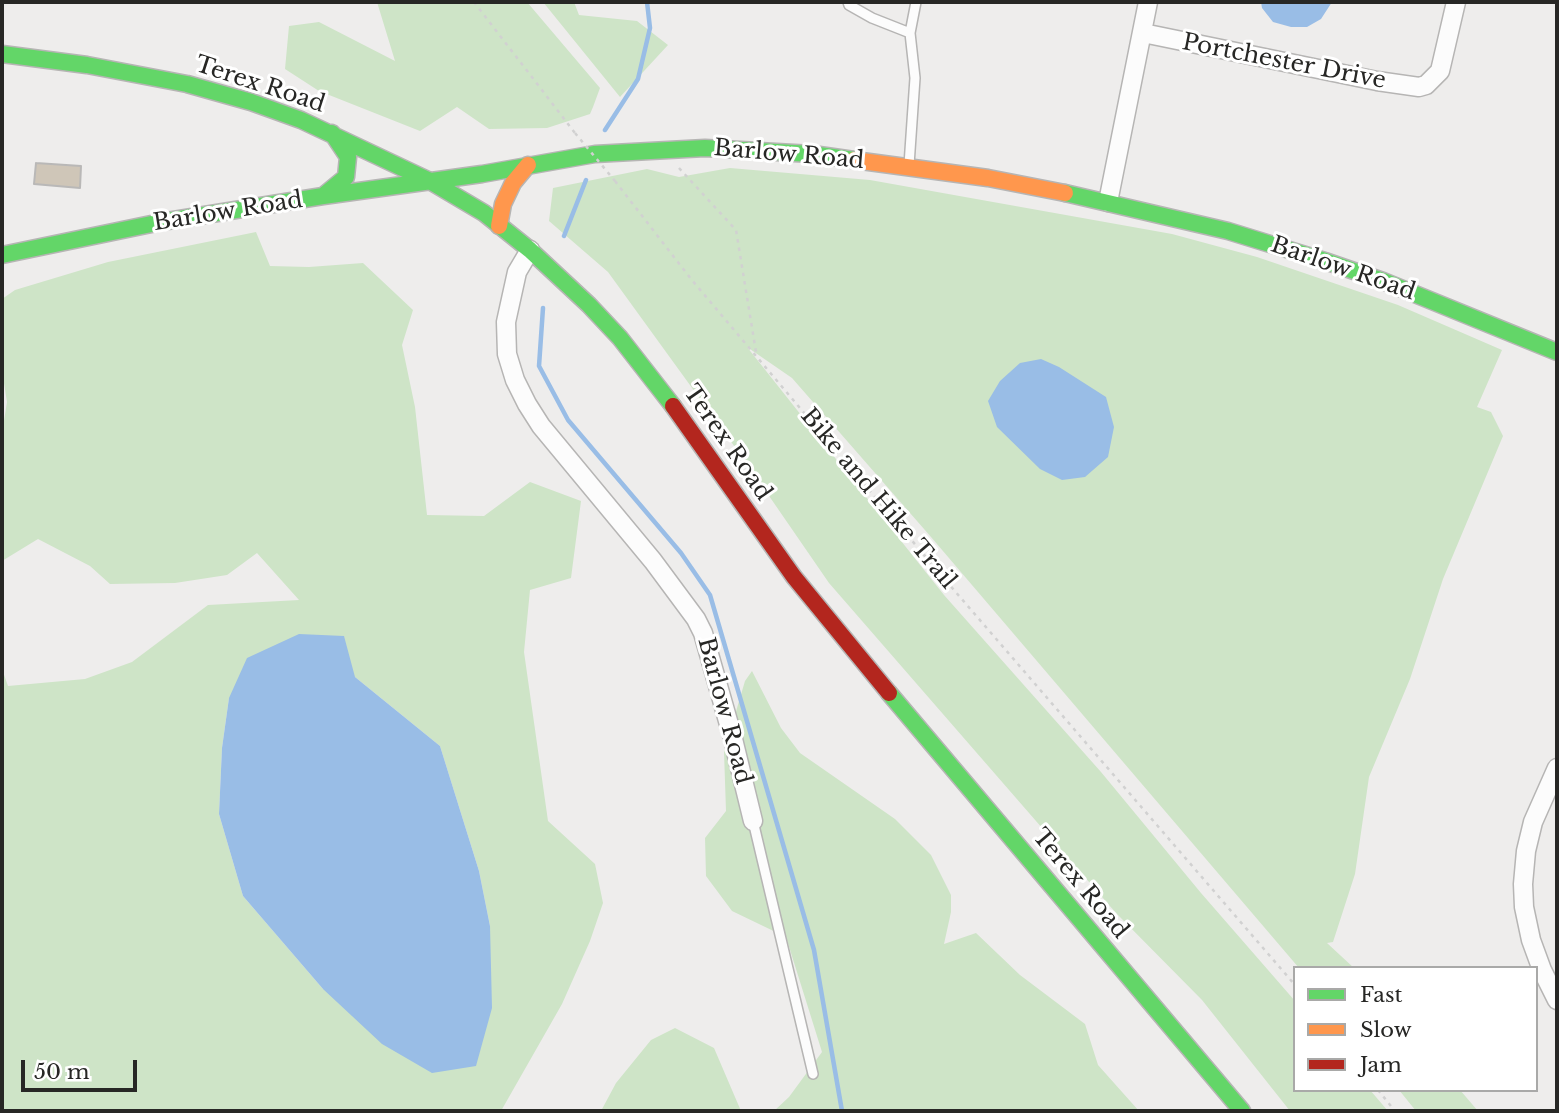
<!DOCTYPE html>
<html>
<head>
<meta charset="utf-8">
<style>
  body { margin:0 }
  #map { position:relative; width:1559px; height:1113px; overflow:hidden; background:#eeedec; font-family:"Libre Baskerville",serif }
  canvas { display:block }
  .frame { position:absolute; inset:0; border:4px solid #272725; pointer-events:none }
  .legend { position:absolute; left:1293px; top:966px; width:245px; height:126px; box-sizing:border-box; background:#fff; border:2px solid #a9a9a8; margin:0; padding:9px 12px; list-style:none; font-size:21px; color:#272725 }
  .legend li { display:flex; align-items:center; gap:14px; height:35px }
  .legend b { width:35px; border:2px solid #a9a9a8 }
  .scale { position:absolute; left:21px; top:1060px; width:116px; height:32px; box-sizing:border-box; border:4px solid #272725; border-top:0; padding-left:9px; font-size:21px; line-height:24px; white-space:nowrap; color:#272725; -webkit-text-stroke:5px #fff; paint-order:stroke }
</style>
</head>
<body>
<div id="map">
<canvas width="1559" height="1113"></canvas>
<div class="frame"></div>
<ul class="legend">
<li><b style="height:9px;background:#63d668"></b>Fast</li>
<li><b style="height:9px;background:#ff974d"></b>Slow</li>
<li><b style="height:9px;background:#b3261e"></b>Jam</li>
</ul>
<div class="scale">50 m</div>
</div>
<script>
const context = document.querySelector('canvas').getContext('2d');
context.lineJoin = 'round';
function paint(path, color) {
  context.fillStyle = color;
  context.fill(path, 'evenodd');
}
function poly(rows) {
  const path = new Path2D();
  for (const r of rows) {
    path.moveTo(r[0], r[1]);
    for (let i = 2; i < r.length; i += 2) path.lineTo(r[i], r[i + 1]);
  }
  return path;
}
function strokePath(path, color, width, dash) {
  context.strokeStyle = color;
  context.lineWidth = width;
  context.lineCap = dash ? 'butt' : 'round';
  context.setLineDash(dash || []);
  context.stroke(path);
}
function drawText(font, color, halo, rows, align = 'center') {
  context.font = font + ' "Libre Baskerville",serif';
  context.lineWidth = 6;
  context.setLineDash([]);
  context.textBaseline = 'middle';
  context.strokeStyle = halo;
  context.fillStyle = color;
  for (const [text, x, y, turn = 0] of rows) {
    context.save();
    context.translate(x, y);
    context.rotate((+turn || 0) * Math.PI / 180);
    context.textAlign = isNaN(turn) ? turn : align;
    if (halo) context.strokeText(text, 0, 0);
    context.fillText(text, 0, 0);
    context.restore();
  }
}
const green = poly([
  [377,2,527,2,600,88,593,107,590,114,547,128,489,129,457,107,420,131,319,91,285,69,289,26,319,22,395,61],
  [543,2,574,2,579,15,637,21,668,45,620,97],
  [730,168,870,180,1172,234,1257,257,1398,305,1502,350,1477,407,1491,412,1503,436,1443,579,1410,679,1369,777,1355,874,1333,942,1327,943,1354,968,1299,968,931,537,792,378,747,347,944,595,1101,772,1201,893,1295,1001,1295,1090,1370,1090,1388,1111,1290,1111,1202,1000,1116,913,829,583,745,461,608,272,549,221,553,188,647,169,679,177],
  [256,232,270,266,309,267,363,263,413,310,402,345,415,407,427,515,484,516,530,482,581,501,571,578,530,590,524,652,548,821,595,864,603,903,590,941,562,1004,501,1111,2,1111,2,669,8,686,85,679,132,662,208,605,299,600,257,553,227,575,175,583,110,584,90,566,38,539,2,561,2,433,7,402,2,371,2,299,15,290,108,262],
  [355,677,440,746,479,871,490,926,323,989,243,896,219,814,222,748,229,698],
  [752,671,781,728,800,753,895,819,931,855,951,895,951,912,944,944,976,933,1020,975,1085,1024,1098,1065,1139,1111,774,1111,789,1097,822,1052,786,937,732,911,706,876,705,838,726,811,724,752,745,681],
  [675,1028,714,1048,741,1111,601,1111,616,1083,651,1040],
  [1399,1090,1460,1090,1478,1111,1416,1111]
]);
const water = poly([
  [1261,2,1332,2,1321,19,1307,27,1291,27,1273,22,1262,8],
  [1041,359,1059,367,1106,397,1114,427,1108,457,1085,477,1062,480,1040,469,997,427,988,401,1000,381,1020,363],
  [299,634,344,636,355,677,440,746,479,871,490,926,492,1008,476,1066,432,1073,382,1044,323,989,243,896,219,814,222,748,229,698,247,658]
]);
const stream = poly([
  [605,130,638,79,650,28,647,2],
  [564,236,586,180],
  [543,308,539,366,568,420,681,553,710,595,814,950,842,1111]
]);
const building = poly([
  [36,163,81,166,80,188,34,184,36,163]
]);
const path = poly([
  [474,2,575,133],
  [679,168,736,230,756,352],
  [615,181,691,279,941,575,1295,985],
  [1378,1090,1395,1111]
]);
const lane = poly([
  [848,2,849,5,872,18,910,33],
  [909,165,915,78,910,33,916,2],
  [753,821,813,1074]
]);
const street = poly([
  [1143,33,1377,81,1419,87,1426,85,1440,71,1456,2],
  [1108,202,1148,2],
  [530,250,517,272,506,322,507,354,515,380,527,404,541,426,653,561,696,619,703,633,732,735,753,821],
  [1557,768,1533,822,1526,851,1523,884,1524,907,1531,940,1542,970,1557,1000]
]);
const fast = poly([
  [2,54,87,65,187,84,251,102,301,120,430,181,484,213,530,250,589,305,620,338,673,406],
  [1065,193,1228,231,1325,261,1383,281,1557,352],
  [323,196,346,177,348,157,332,133],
  [2,255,161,222,323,196,482,174,595,154,705,148,812,154,854,160],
  [889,693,1242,1111]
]);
const slow = poly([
  [854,160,988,178,1065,193],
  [499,226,503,204,513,183,528,165]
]);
const jam = poly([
  [673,406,794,577,889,693]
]);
const pathBridge = poly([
  [575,133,615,181]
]);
const streetNames = [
  ["Portchester Drive",1284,62,11],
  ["Terex Road",260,85,18],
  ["Barlow Road",789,155,5],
  ["Barlow Road",228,212,-9],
  ["Barlow Road",1343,269,19],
  ["Terex Road",727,443,55],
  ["Bike and Hike Trail",878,499,50],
  ["Barlow Road",724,711,75],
  ["Terex Road",1080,884,50]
];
paint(green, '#cee4c7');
paint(water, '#99bde6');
strokePath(stream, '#99bde6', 4.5);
paint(building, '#cfc6b8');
strokePath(building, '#b9b8b7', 2);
strokePath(lane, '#b6b5b4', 12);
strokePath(street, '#b6b5b4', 21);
strokePath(fast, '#b6b5b4', 19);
strokePath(slow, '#b6b5b4', 19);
strokePath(jam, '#b6b5b4', 19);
strokePath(path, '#d1d1d1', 2.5, [3.5, 5]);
strokePath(lane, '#fcfcfc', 9);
strokePath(street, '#fcfcfc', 18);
strokePath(fast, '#63d668', 16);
strokePath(slow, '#ff974d', 16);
strokePath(jam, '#b3261e', 16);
strokePath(pathBridge, '#d1d1d1', 2.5, [3.5, 5]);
drawText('23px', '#272725', '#fff', streetNames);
</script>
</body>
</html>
